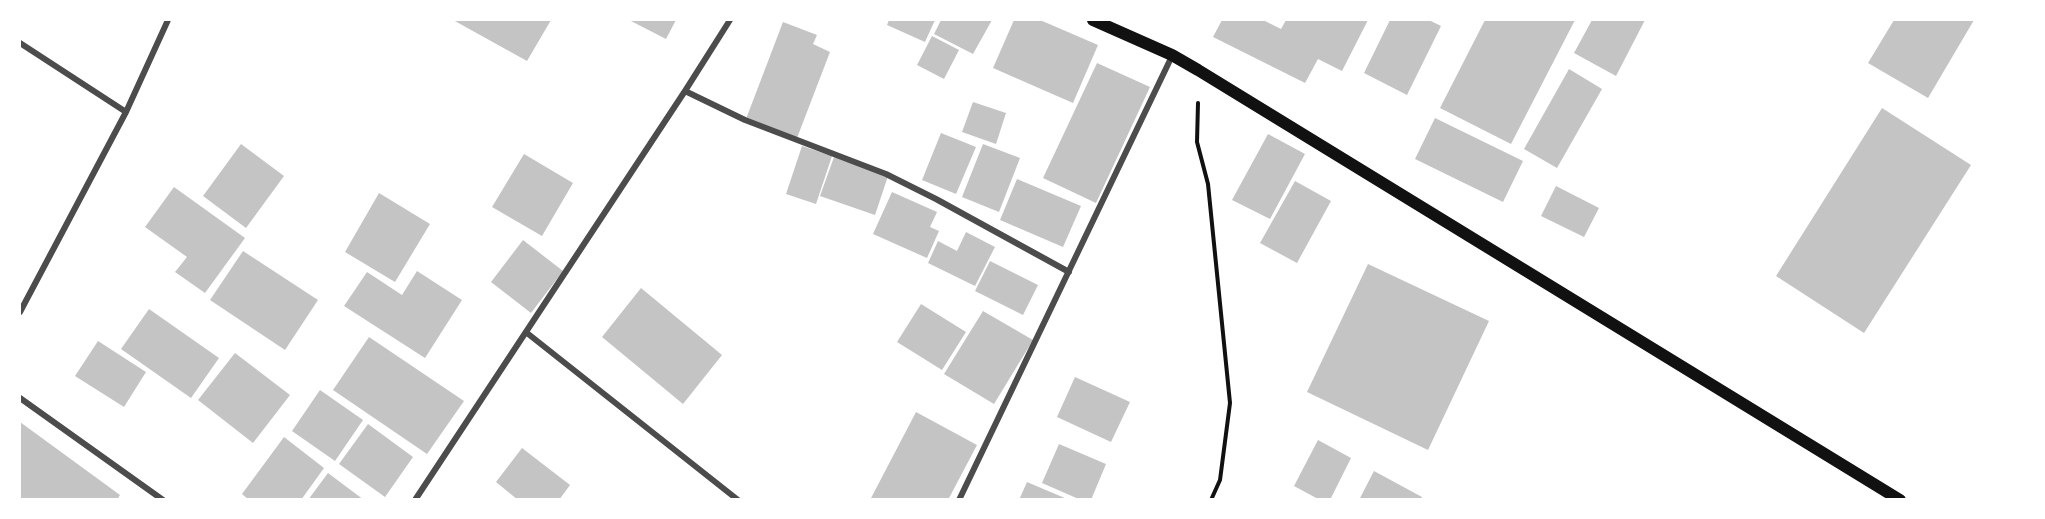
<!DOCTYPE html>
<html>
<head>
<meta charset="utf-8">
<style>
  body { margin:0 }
  #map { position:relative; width:2045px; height:519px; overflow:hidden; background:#fff; font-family:Overpass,sans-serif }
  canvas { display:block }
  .frame { position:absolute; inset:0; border:21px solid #fff; pointer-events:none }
</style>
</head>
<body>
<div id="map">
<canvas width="2045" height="519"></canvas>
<div class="frame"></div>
</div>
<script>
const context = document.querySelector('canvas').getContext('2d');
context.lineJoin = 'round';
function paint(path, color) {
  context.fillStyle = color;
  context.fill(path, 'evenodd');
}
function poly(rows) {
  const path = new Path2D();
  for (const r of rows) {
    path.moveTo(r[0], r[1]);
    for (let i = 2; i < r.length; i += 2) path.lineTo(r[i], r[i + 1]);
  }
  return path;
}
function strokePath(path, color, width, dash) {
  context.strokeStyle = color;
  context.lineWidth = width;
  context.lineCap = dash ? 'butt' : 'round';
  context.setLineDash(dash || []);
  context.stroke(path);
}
const building = poly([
  [453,20,551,20,527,61],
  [629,20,676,20,666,39],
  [889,20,935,20,925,42,887,25],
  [941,20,992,20,973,54,934,34],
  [1014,20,1040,20,1098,45,1073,103,993,68],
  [1222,20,1263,20,1281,29,1286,20,1368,20,1342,71,1318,59,1305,83,1213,37],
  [1390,20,1429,20,1441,26,1407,95,1364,73],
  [1485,20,1575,20,1511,144,1440,108],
  [1592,20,1645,20,1616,76,1574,53],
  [1894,20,1974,20,1928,98,1868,63],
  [783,22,817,35,813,44,830,52,797,138,746,119],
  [932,36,959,50,944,79,917,65],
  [1097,63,1150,87,1096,203,1043,178],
  [1569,69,1602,89,1557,168,1524,149],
  [973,102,1006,113,996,144,962,132],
  [1882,108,1971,165,1864,333,1776,276],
  [1435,118,1523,161,1503,202,1415,159],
  [941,133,976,147,956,194,922,180],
  [1268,134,1305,154,1270,219,1232,200],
  [241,144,284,176,246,228,203,196],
  [983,144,1020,158,999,212,962,197],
  [802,146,832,156,816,204,786,194],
  [524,154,573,183,542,236,492,207],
  [834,157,888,176,875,215,820,196],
  [1017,179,1081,206,1063,247,1000,220],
  [1295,181,1331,201,1297,263,1260,243],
  [1556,186,1599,208,1584,237,1541,216],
  [174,187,245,238,205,293,175,272,187,257,145,227],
  [892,192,937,212,930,227,939,231,927,258,873,234],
  [379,193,430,224,395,282,345,252],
  [966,232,995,247,975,286,928,263,938,241,957,251],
  [523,240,563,271,531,313,491,282],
  [243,251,318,300,285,350,210,300],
  [990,261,1038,285,1023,315,975,291],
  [1368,264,1489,321,1428,450,1307,392],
  [417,271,462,300,425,358,344,306,367,272,402,295],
  [641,288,722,355,683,404,602,337],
  [921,304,966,332,942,370,897,342],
  [149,309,219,358,191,398,121,349],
  [983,311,1033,340,994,404,944,374],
  [369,337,464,401,427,454,333,390],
  [98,341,146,372,124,407,75,376],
  [235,353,290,395,253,443,198,400],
  [1075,377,1130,402,1111,442,1057,417],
  [320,390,363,420,335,461,292,431],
  [916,412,977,445,948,500,870,500],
  [20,422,120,495,117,500,20,500],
  [368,424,413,457,385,497,339,464],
  [284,437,324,468,301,500,249,500,242,494],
  [1318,440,1351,458,1330,500,1320,500,1294,486],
  [1059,444,1106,464,1091,500,1081,500,1042,483],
  [522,448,570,485,559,500,518,500,496,482],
  [1374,471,1422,497,1421,500,1359,500],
  [328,473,364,500,308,500],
  [1027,482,1067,499,1067,500,1019,500]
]);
const path = poly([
  [1198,103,1197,142,1208,184,1230,403,1220,480,1211,500]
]);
const minor = poly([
  [20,43,126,112],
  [685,91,745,120,886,174,936,199,1069,272],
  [20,312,126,112,168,20],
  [527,333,738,500],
  [20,398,163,500],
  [415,500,685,91,730,20],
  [959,500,1172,56]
]);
const secondary = poly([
  [1093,20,1172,55,1198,70,1900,500]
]);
paint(building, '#c4c4c4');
strokePath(path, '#111', 4);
strokePath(minor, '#4c4c4c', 6);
strokePath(secondary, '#111', 12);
</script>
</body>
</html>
